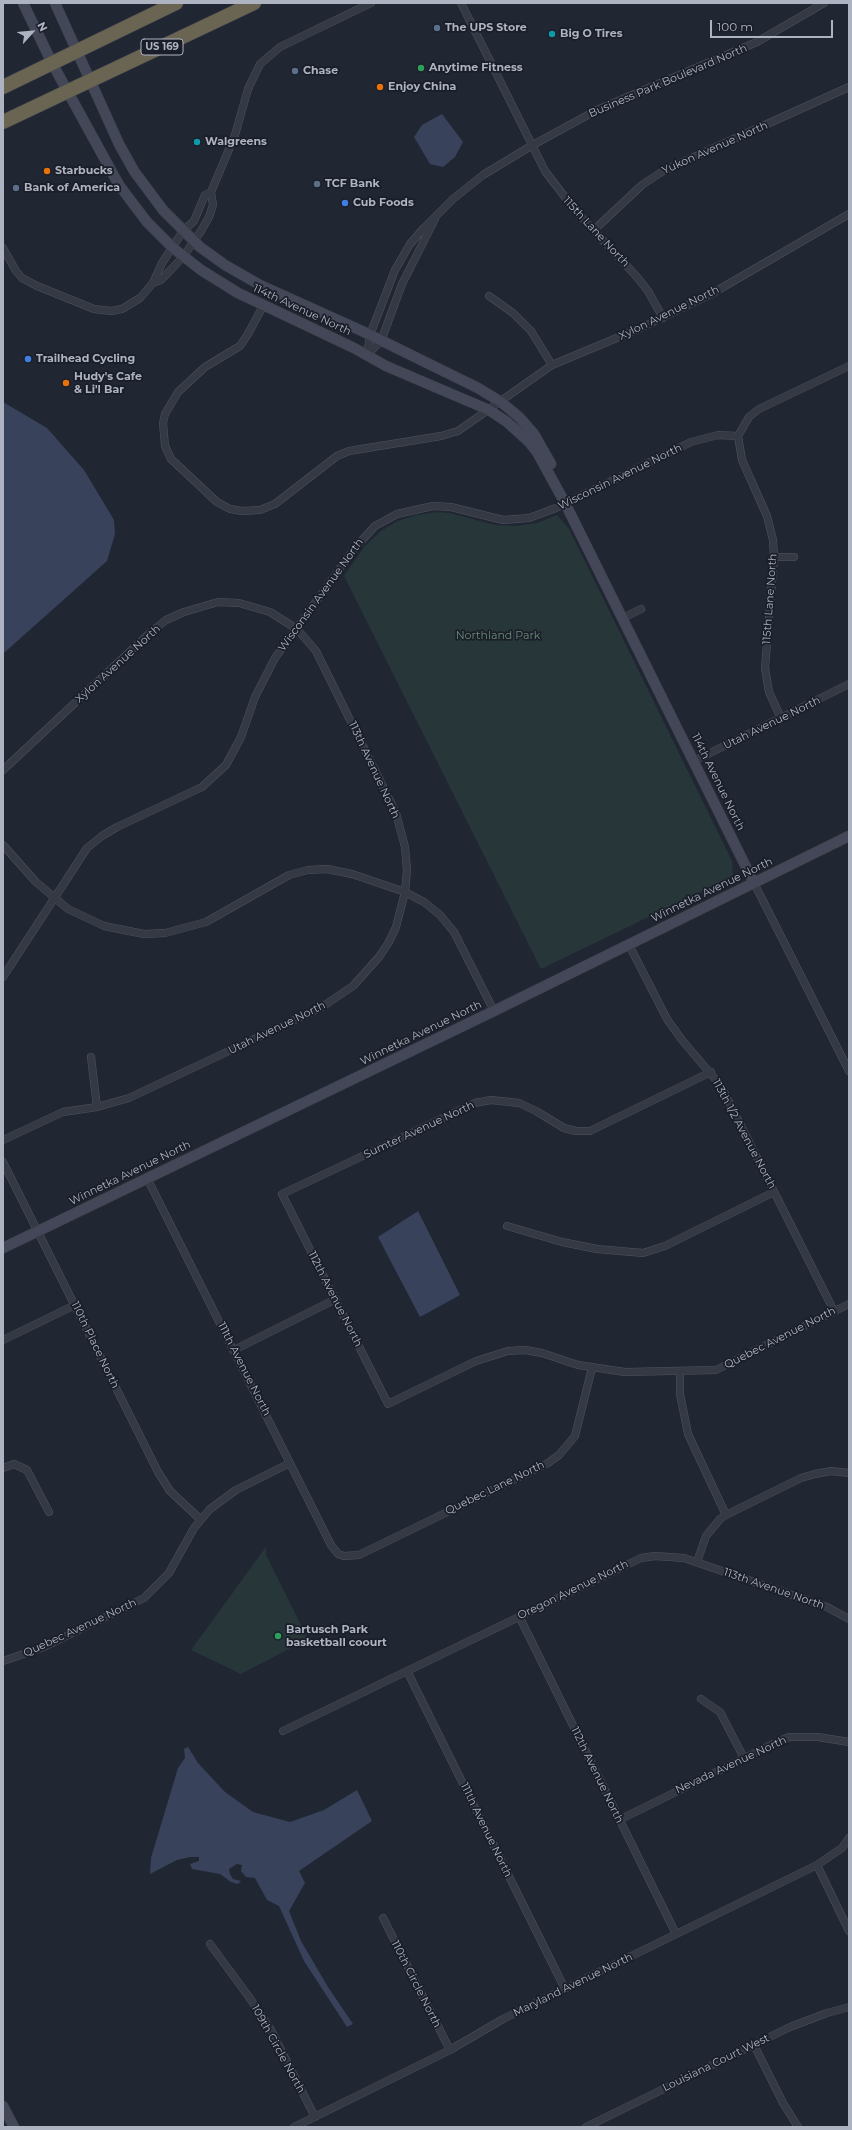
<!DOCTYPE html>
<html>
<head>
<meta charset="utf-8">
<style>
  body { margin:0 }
  #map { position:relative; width:852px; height:2130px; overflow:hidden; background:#212633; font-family:Montserrat,sans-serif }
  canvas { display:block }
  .frame { position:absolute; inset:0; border:4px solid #aeb3c1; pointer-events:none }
  .north { position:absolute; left:12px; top:12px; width:40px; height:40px; -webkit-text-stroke:3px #1a1e29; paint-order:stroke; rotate:63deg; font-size:11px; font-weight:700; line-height:16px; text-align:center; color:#aeb3c1 }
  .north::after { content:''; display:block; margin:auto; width:14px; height:18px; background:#aeb3c1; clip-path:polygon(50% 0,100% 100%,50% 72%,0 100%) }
  .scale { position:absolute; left:710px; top:20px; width:123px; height:18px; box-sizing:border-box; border:2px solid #aeb3c1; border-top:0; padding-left:5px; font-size:12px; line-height:14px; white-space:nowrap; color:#aeb3c1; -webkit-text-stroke:3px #1a1e29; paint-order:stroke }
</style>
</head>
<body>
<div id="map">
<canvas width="852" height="2130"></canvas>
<div class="frame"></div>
<div class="north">N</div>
<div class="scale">100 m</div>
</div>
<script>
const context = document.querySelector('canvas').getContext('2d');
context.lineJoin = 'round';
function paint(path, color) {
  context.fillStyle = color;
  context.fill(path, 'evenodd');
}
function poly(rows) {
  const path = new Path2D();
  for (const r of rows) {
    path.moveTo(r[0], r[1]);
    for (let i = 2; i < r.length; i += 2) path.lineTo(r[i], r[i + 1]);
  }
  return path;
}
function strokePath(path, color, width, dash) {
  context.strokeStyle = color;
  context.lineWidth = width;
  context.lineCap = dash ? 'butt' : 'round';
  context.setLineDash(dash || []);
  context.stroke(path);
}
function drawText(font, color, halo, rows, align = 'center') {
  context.font = font + ' Montserrat,sans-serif';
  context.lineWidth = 3.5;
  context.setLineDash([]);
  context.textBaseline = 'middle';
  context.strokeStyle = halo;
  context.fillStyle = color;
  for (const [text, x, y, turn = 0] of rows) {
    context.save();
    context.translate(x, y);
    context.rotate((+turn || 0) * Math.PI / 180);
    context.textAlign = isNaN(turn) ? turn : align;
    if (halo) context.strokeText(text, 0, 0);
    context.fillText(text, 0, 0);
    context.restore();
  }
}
const green = poly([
  [437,512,450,513,495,525,515,526,537,523,557,515,569,529,732,861,733,876,541,969,344,576,364,547,381,531,398,521,417,515],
  [266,1547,266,1555,308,1639,241,1674,191,1650]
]);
const water = poly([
  [442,114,463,142,455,157,443,167,430,164,414,137,422,125],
  [3,402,47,428,84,470,114,520,115,534,107,561,5,652,3,652],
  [418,1211,460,1295,420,1317,378,1237],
  [188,1747,198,1763,225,1792,253,1812,290,1822,324,1810,357,1790,372,1821,299,1871,305,1883,289,1911,301,1941,328,1987,353,2024,347,2027,304,1961,279,1906,267,1900,255,1878,246,1877,241,1871,242,1865,237,1864,229,1869,230,1874,233,1879,241,1881,238,1884,231,1882,220,1874,192,1869,190,1864,199,1861,199,1857,190,1857,177,1860,150,1874,151,1858,178,1768,185,1758,184,1749]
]);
const street = poly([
  [461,3,545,171,574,209,637,277,648,291,663,318],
  [595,229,642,185,663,171,849,87],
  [3,248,16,271,22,278,37,286,94,309,111,311,122,309,140,298,153,283,162,263,183,231,194,221,205,195,211,192],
  [153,283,161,280,183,257,201,231,209,217,213,205,211,192,235,135,248,89,260,64,280,47,371,3],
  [489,296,513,313,531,331,552,365],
  [263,306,248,334,240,346,205,367,178,392,165,414,163,423,165,446,171,459,217,502,230,509,242,511,260,510,275,504,337,456,349,451,441,436,458,431,552,365,643,327,713,293,849,214],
  [367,355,370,335,395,270,410,244,424,228,453,199,483,175,531,146,597,110,757,42,824,3],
  [367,355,381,341,402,284,435,219],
  [738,436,742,460,767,516,773,540,774,557,765,668,769,692,781,718],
  [738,436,749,417,759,409,849,366],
  [774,557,794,557],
  [623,618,641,609],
  [694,761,849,684],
  [3,770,151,632,166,620,184,612,218,602,239,603,270,612,297,629,316,651,396,813,405,847,407,870,405,892,424,902,440,915,454,932,494,1011],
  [3,845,36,882,68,909,104,926,144,934,165,933,206,922,289,875,308,870,327,869,352,874,405,892,396,927,389,942,379,957,353,986,322,1007,129,1098,97,1107,63,1112,3,1140],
  [754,883,849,1071],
  [629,945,667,1019,682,1040,721,1086,834,1311],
  [3,977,87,848,102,836,117,827,202,787,226,765,241,737,255,697,275,658,354,549,375,526,397,514,433,506,451,507,503,520,529,518,556,508,691,442,718,435,738,436],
  [91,1057,97,1107],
  [711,1072,590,1131,576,1131,564,1128,536,1111,519,1103,491,1100,475,1103,282,1194,388,1404,476,1361,508,1351,525,1350,542,1353,578,1365,625,1372,716,1370,849,1304],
  [3,1162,158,1472,170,1491,200,1519],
  [147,1178,331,1545,338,1554,344,1556,359,1555,548,1463,559,1455,575,1436,592,1368],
  [507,1226,562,1242,597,1249,643,1253,665,1246,774,1192],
  [3,1340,75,1305],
  [234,1350,336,1299],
  [680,1371,680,1394,688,1434,726,1515],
  [3,1468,14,1464,27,1470,49,1512],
  [697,1562,706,1536,720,1519,726,1515,801,1478,815,1474,831,1471,849,1473],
  [519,1616,676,1934],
  [3,1661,44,1647,144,1598,169,1573,194,1528,210,1509,236,1490,290,1463],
  [407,1671,565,1989],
  [701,1699,720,1712,744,1758],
  [283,1731,641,1558,655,1556,684,1558,827,1607,849,1619],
  [619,1820,777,1742,789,1737,818,1737,849,1742],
  [817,1865,849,1931],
  [383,1918,450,2050],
  [210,1944,249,1997,271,2030,315,2117],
  [754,2045,783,2103,798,2127],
  [294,2127,450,2050,503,2019,817,1865,842,1848,849,1838],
  [586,2127,790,2027,827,2013,849,2007]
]);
const secondary = poly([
  [23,3,52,63,119,185,147,222,173,248,201,270,238,293,354,348,386,366,489,410,507,422,529,442,537,452,565,503,754,883],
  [55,3,119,144,134,171,163,210,200,247,225,265,260,285,362,331,478,388,501,402,519,417,534,434,551,464],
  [3,1248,494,1011,849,836],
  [3,2106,14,2127]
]);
const highway = poly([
  [3,87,176,3],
  [3,122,254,3]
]);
const markers = [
  [437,28,4,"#5c6f8a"],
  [552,34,4,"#0f9aa8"],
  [421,68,4,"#2e9e5b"],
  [295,71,4,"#5c6f8a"],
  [380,87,4,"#e8710a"],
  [197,142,4,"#0f9aa8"],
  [47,171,4,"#e8710a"],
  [317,184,4,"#5c6f8a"],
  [16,188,4,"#5c6f8a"],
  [345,203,4,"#3f7fe0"],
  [28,359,4,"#3f7fe0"],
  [66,383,4,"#e8710a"],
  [278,1636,4,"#2e9e5b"]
];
const shields = [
  [162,47,42]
];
const shieldNames = [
  ["US 169",162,47]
];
const poiNames = [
  ["The UPS Store",445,28],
  ["Big O Tires",560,34],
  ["Anytime Fitness",429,68],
  ["Chase",303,71],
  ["Enjoy China",388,87],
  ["Walgreens",205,142],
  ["Starbucks",55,171],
  ["TCF Bank",325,184],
  ["Bank of America",24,188],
  ["Cub Foods",353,203],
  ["Trailhead Cycling",36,359],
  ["Hudy's Cafe",74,377],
  ["& Li'l Bar",74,390],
  ["Bartusch Park",286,1630],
  ["basketball coourt",286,1643]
];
const streetNames = [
  ["Business Park Boulevard North",668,81,-23],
  ["Yukon Avenue North",715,148,-24],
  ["115th Lane North",596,232,47],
  ["114th Avenue North",302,310,25],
  ["Xylon Avenue North",669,313,-26],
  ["Wisconsin Avenue North",620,477,-26],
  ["Wisconsin Avenue North",321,595,-54],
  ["115th Lane North",770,599,-86],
  ["Xylon Avenue North",118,664,-42],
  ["Utah Avenue North",772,723,-26],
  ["113th Avenue North",374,770,65],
  ["114th Avenue North",718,782,64],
  ["Winnetka Avenue North",712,890,-26],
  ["Utah Avenue North",277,1028,-26],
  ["Winnetka Avenue North",421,1033,-26],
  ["Sumter Avenue North",419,1130,-25],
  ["113th 1/2 Avenue North",744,1134,62],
  ["Winnetka Avenue North",130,1173,-26],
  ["112th Avenue North",335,1299,63],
  ["Quebec Avenue North",780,1338,-27],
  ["110th Place North",95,1345,64],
  ["111th Avenue North",244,1369,63],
  ["Quebec Lane North",495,1488,-26],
  ["113th Avenue North",774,1589,19],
  ["Oregon Avenue North",573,1590,-26],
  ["Quebec Avenue North",80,1628,-25],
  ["Nevada Avenue North",731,1765,-25],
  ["112th Avenue North",597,1775,64],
  ["111th Avenue North",486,1830,64],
  ["110th Circle North",416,1984,63],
  ["Maryland Avenue North",573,1985,-26],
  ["109th Circle North",278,2049,61],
  ["Louisiana Court West",716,2063,-26]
];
const parkNames = [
  ["Northland Park",498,636]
];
paint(green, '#273639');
paint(water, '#38425b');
strokePath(street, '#4f535f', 8);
strokePath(secondary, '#3e424e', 11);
strokePath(highway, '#3c404c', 15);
strokePath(street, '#343944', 7);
strokePath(secondary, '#434757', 10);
strokePath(highway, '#6a6452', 14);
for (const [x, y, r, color] of markers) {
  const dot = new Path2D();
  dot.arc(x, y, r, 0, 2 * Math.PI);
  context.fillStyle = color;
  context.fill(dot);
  strokePath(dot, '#1a1e29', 1.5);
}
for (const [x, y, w] of shields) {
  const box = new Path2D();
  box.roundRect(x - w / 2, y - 8, w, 16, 3);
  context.fillStyle = '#1a1e29';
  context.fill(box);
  strokePath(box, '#aeb3c1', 1);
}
drawText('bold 10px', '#aeb3c1', null, shieldNames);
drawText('bold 11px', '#aeb3c1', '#1a1e29', poiNames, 'left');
drawText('11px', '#aeb3c1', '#1a1e29', streetNames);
drawText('11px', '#698f77', '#1a1e29', parkNames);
</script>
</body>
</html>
